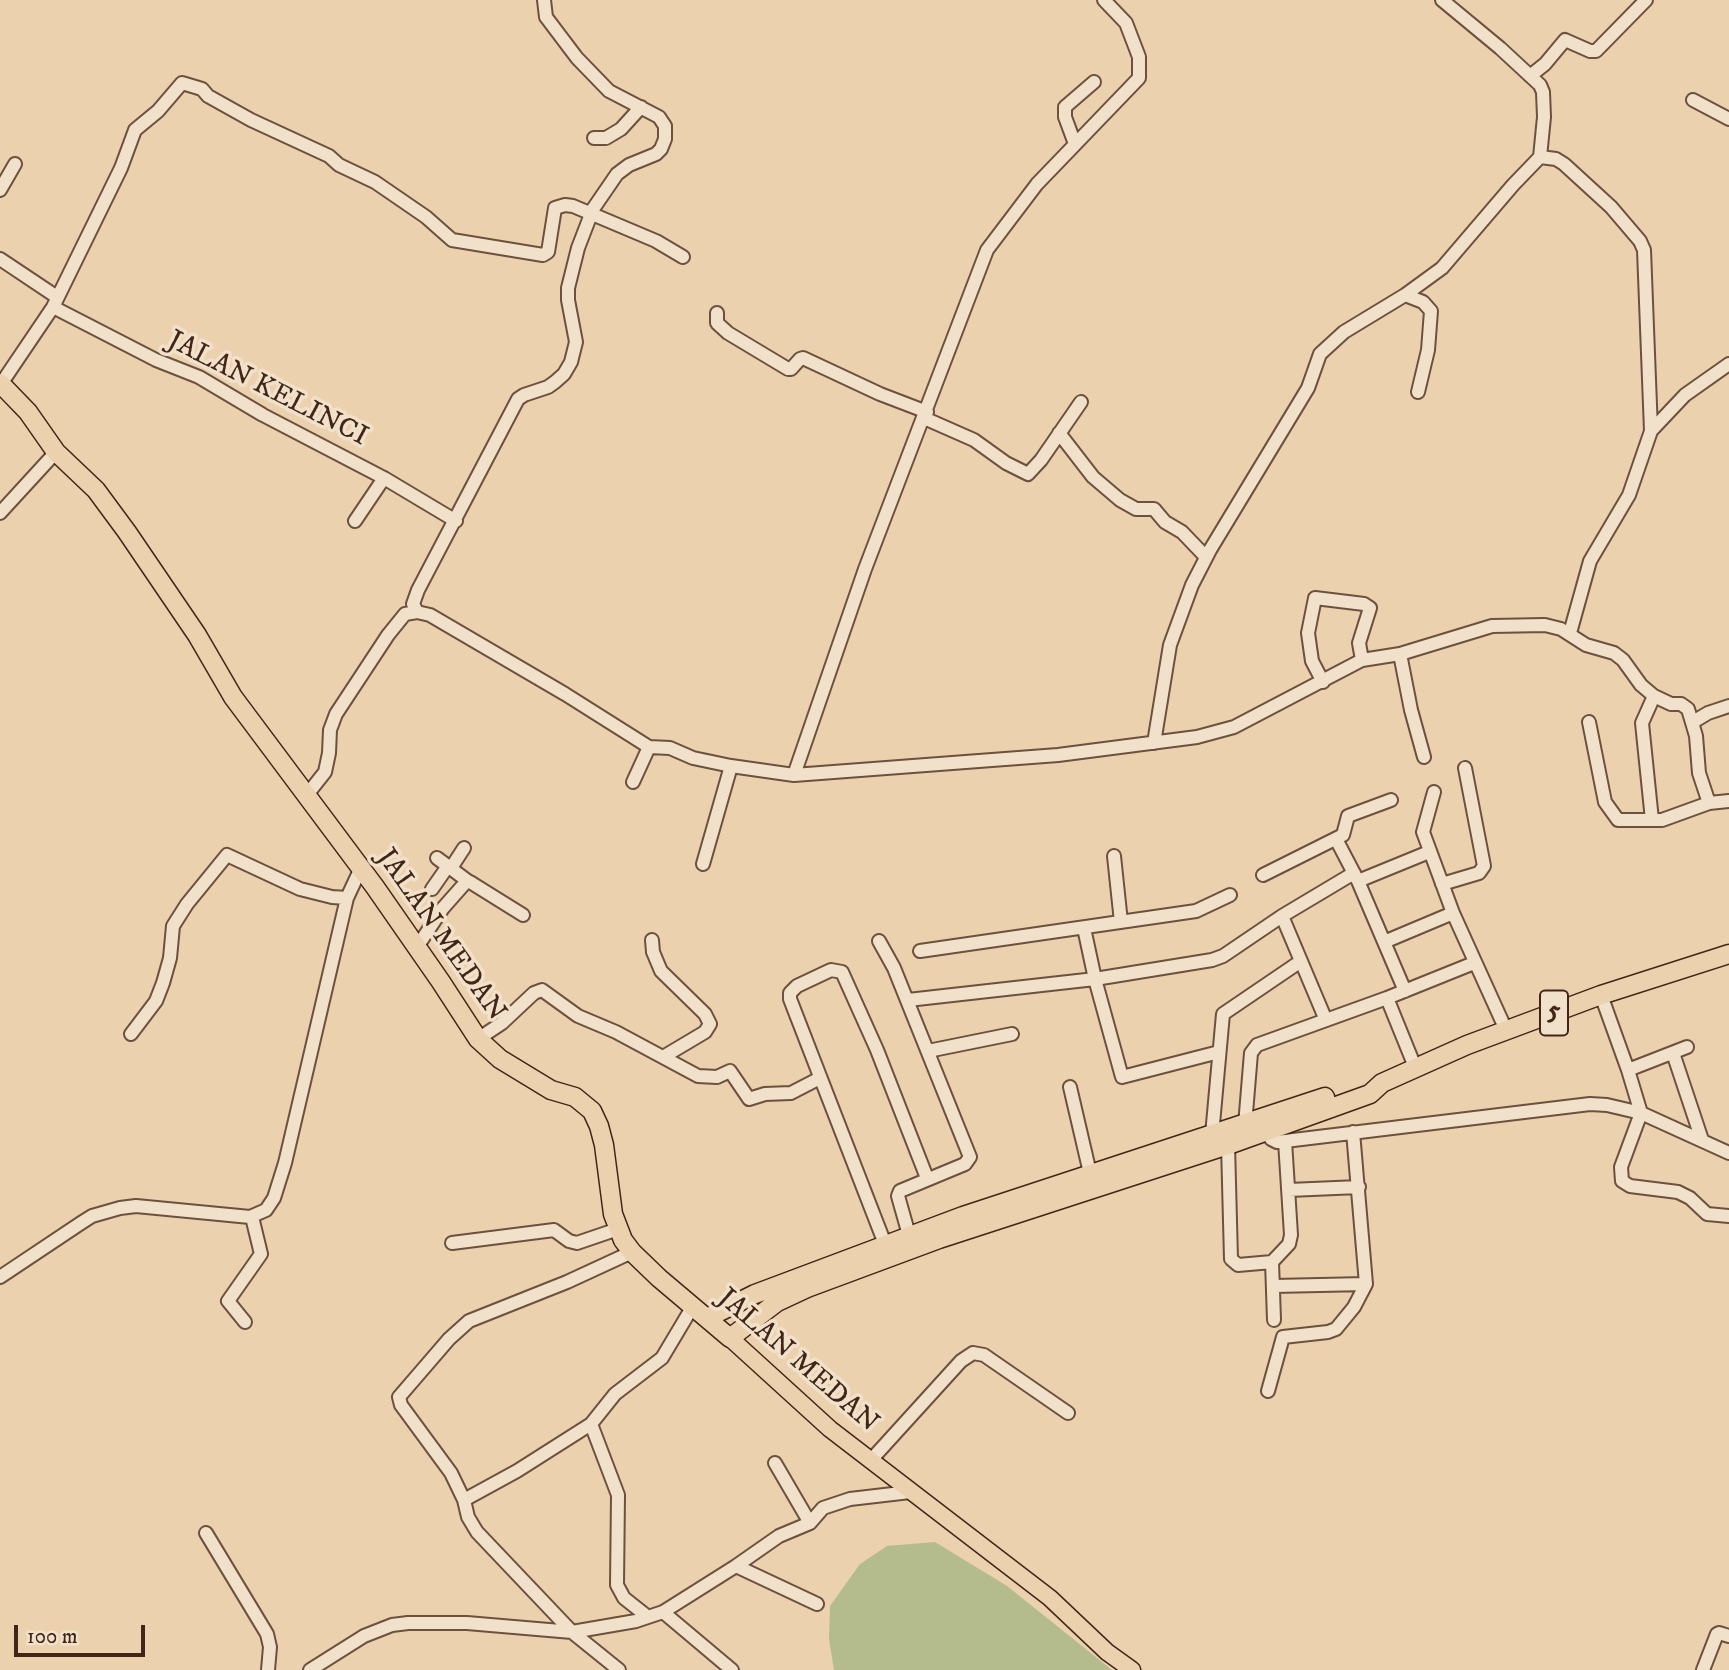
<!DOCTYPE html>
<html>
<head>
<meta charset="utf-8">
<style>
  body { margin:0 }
  #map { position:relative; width:1729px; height:1670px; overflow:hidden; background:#ebd1ae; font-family:"IM FELL DW Pica",serif }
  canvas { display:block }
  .scale { position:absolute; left:14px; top:1625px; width:131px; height:32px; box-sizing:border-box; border:4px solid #412618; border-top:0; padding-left:9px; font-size:21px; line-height:24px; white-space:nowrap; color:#412618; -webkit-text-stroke:5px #f2e1ca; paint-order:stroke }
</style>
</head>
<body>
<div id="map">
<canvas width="1729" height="1670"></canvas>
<div class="scale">100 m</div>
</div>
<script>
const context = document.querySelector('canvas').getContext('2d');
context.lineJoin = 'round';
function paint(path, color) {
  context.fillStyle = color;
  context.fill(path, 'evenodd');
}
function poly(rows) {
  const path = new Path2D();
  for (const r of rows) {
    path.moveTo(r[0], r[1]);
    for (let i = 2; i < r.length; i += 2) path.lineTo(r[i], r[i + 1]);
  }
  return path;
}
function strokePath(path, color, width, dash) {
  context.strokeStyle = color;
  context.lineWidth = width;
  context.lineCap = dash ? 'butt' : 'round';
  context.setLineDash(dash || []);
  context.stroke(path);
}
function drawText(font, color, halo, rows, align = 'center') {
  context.font = font + ' "IM FELL DW Pica",serif';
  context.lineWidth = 7;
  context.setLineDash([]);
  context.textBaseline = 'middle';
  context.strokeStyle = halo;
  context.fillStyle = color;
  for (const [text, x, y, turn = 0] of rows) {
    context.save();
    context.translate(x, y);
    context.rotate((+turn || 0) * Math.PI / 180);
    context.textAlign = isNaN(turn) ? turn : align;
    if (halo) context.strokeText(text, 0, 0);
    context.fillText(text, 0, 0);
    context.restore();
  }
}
const green = poly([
  [935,1542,1007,1586,1112,1670,834,1670,829,1639,830,1606,860,1564,887,1546]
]);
const minor = poly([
  [1530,76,1545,64,1565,40,1590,51,1596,51,1646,0],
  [1693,100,1729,119],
  [594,138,606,138,621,129,641,107],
  [1075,144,1065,117,1065,107,1094,82],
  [1540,157,1556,159,1564,164,1611,207,1640,241,1644,250,1651,431],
  [0,190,15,164],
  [0,259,57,297],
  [1405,295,1423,302,1431,311,1428,350,1418,392],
  [53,307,156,360,199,377,263,415,384,478,456,521],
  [717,313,717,323,728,333,788,369,791,369,800,359,803,358,880,394,927,412],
  [1,384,53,307,121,168,135,130,158,111,182,83,202,89,208,96,251,120,329,156,339,165,375,182,426,217,452,240,543,255,548,252,555,208,565,205,573,206,656,241,683,257],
  [924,418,974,440,1006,463,1028,474,1041,460,1081,402],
  [1059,433,1093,477,1120,500,1136,509,1154,509,1165,522,1182,532,1206,557],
  [0,513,56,452],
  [355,521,384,478],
  [417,612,413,604,418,590,518,399,524,395,548,387,555,382,564,374,571,362,576,342,568,300,568,288,578,248,593,209,617,174,629,165,656,154,661,149,665,139,665,126,659,117,609,91,577,58,546,17,544,0],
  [1570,633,1590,561,1629,495,1651,431,1685,395,1729,364],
  [1400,654,1411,710,1424,757],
  [1323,682,1312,661,1308,633,1315,598,1364,604,1370,608,1359,643,1362,660],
  [1589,722,1605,802,1618,820,1662,820,1709,803,1729,801],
  [1693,722,1708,713,1729,706],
  [1154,743,1170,645,1192,585,1210,550,1308,388,1320,354,1344,332,1405,295,1442,268,1513,185,1540,157,1544,117,1543,92,1540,85,1500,48,1442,0],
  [794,775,865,569,987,250,1037,184,1139,78,1139,57,1126,23,1104,0],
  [633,782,649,747],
  [1434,792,1423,832,1453,913,1506,1030],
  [306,796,325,772,329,753,330,730,336,714,388,635,405,614,417,612,430,615,565,694,649,747,670,748,693,758,731,766,794,775,1058,755,1197,737,1234,727,1362,660,1400,654,1492,626,1545,625,1561,629,1586,645,1614,653,1623,660,1641,685,1654,696,1671,704,1681,704,1688,709,1696,736,1699,773,1709,803],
  [1652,820,1642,723,1654,696],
  [1336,839,1358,881,1405,991],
  [1114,856,1121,922],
  [437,858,469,882],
  [703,864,731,766],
  [451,868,464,848],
  [1263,875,1343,835,1348,816,1391,800],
  [1358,881,1429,852],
  [1442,884,1479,873,1484,866,1465,768],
  [432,889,448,866],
  [1282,916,1325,1018],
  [1084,928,1095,979,1122,1077,1219,1052],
  [652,940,653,952,661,971,705,1014,710,1024,705,1032,663,1057],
  [879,941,894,968,970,1157,965,1164,900,1191,898,1196,909,1235],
  [1384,942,1453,913],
  [417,947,443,908,466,882,470,882,523,915],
  [920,951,1196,911,1230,895],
  [1601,995,1628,1070,1641,1113,1621,1167,1622,1181,1630,1186,1678,1192,1690,1198,1707,1214,1729,1216],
  [1387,998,1415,1067],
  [908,1000,1095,979,1212,960,1223,956,1282,916,1354,873],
  [131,1034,156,1001,163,983,170,958,173,926,187,904,227,855,300,889,332,897,347,898],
  [478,1039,502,1023,534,993,542,990,578,1016,616,1032,698,1076,717,1077,730,1071,749,1099,765,1094,791,1093,820,1078],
  [928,1051,1012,1034],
  [1673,1053,1702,1140],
  [1628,1070,1687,1047],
  [1070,1087,1090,1173],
  [1245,1125,1251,1053,1257,1045,1387,998,1474,963],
  [1268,1131,1271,1139,1277,1142,1590,1104,1607,1105,1641,1113,1729,1153],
  [1212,1135,1223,1014,1301,961],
  [1228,1145,1231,1259,1238,1265,1272,1262,1289,1244,1291,1235,1285,1141],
  [1289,1190,1359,1187],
  [452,1243,554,1230,569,1241,577,1243,618,1229],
  [885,1244,790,999,790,993,797,986,831,970,842,972,877,1050,927,1178],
  [1272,1262,1274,1320],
  [0,1277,81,1223,92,1216,120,1208,136,1206,250,1217,266,1210,274,1198,285,1163,347,898,361,868],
  [1274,1286,1366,1284],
  [245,1322,228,1301,261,1254,252,1217],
  [1268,1391,1283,1337,1328,1332,1336,1329,1354,1307,1366,1284,1353,1132],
  [591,1424,618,1495,617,1585,624,1598,648,1617],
  [871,1460,961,1361,973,1353,984,1355,1068,1413],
  [775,1463,810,1523],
  [464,1500,517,1471,591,1424,615,1394,662,1358,693,1306],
  [206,1533,267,1634,270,1647,268,1670],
  [736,1566,817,1604],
  [663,1612,732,1670],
  [310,1670,364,1636,392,1625,408,1623,467,1623,572,1632,636,1621,663,1612,736,1566,779,1536,810,1523,823,1508,850,1499,910,1492],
  [619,1670,572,1632,477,1532,468,1517,464,1500,451,1473,401,1405,399,1397,449,1339,469,1321,567,1282,632,1252],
  [1703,1670,1717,1634,1719,1633,1729,1636]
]);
const major = poly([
  [730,1338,830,1429,1050,1598,1107,1652,1132,1670]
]);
const highway = poly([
  [0,383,28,412,56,452,96,490,127,532,197,635,233,697,375,887,441,982,478,1039,500,1059,551,1090,575,1097,592,1111,599,1126,604,1145,613,1214,623,1240,632,1252,659,1278,730,1338,777,1302,807,1288,939,1239,1228,1145,1370,1094,1382,1083,1467,1045,1601,995,1729,954],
  [707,1318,755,1294,963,1216,1325,1097]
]);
const shields = [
  [1554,1013,28]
];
const shieldNames = [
  ["5",1554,1013]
];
const streetNames = [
  ["JALAN KELINCI",267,390,27],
  ["JALAN MEDAN",440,936,55],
  ["JALAN MEDAN",797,1362,41]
];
paint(green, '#b4bc8d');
strokePath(minor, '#6c513e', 16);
strokePath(major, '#412618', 19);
strokePath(highway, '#412618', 21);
strokePath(minor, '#f2e1ca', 12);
strokePath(major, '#ebd1ae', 16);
strokePath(highway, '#ebd1ae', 18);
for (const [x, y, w] of shields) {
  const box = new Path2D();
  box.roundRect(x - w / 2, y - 22.5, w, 45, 5);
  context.fillStyle = '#f2e1ca';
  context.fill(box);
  strokePath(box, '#412618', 2);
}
drawText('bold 26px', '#412618', null, shieldNames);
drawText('28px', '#412618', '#f2e1ca', streetNames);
</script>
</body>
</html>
